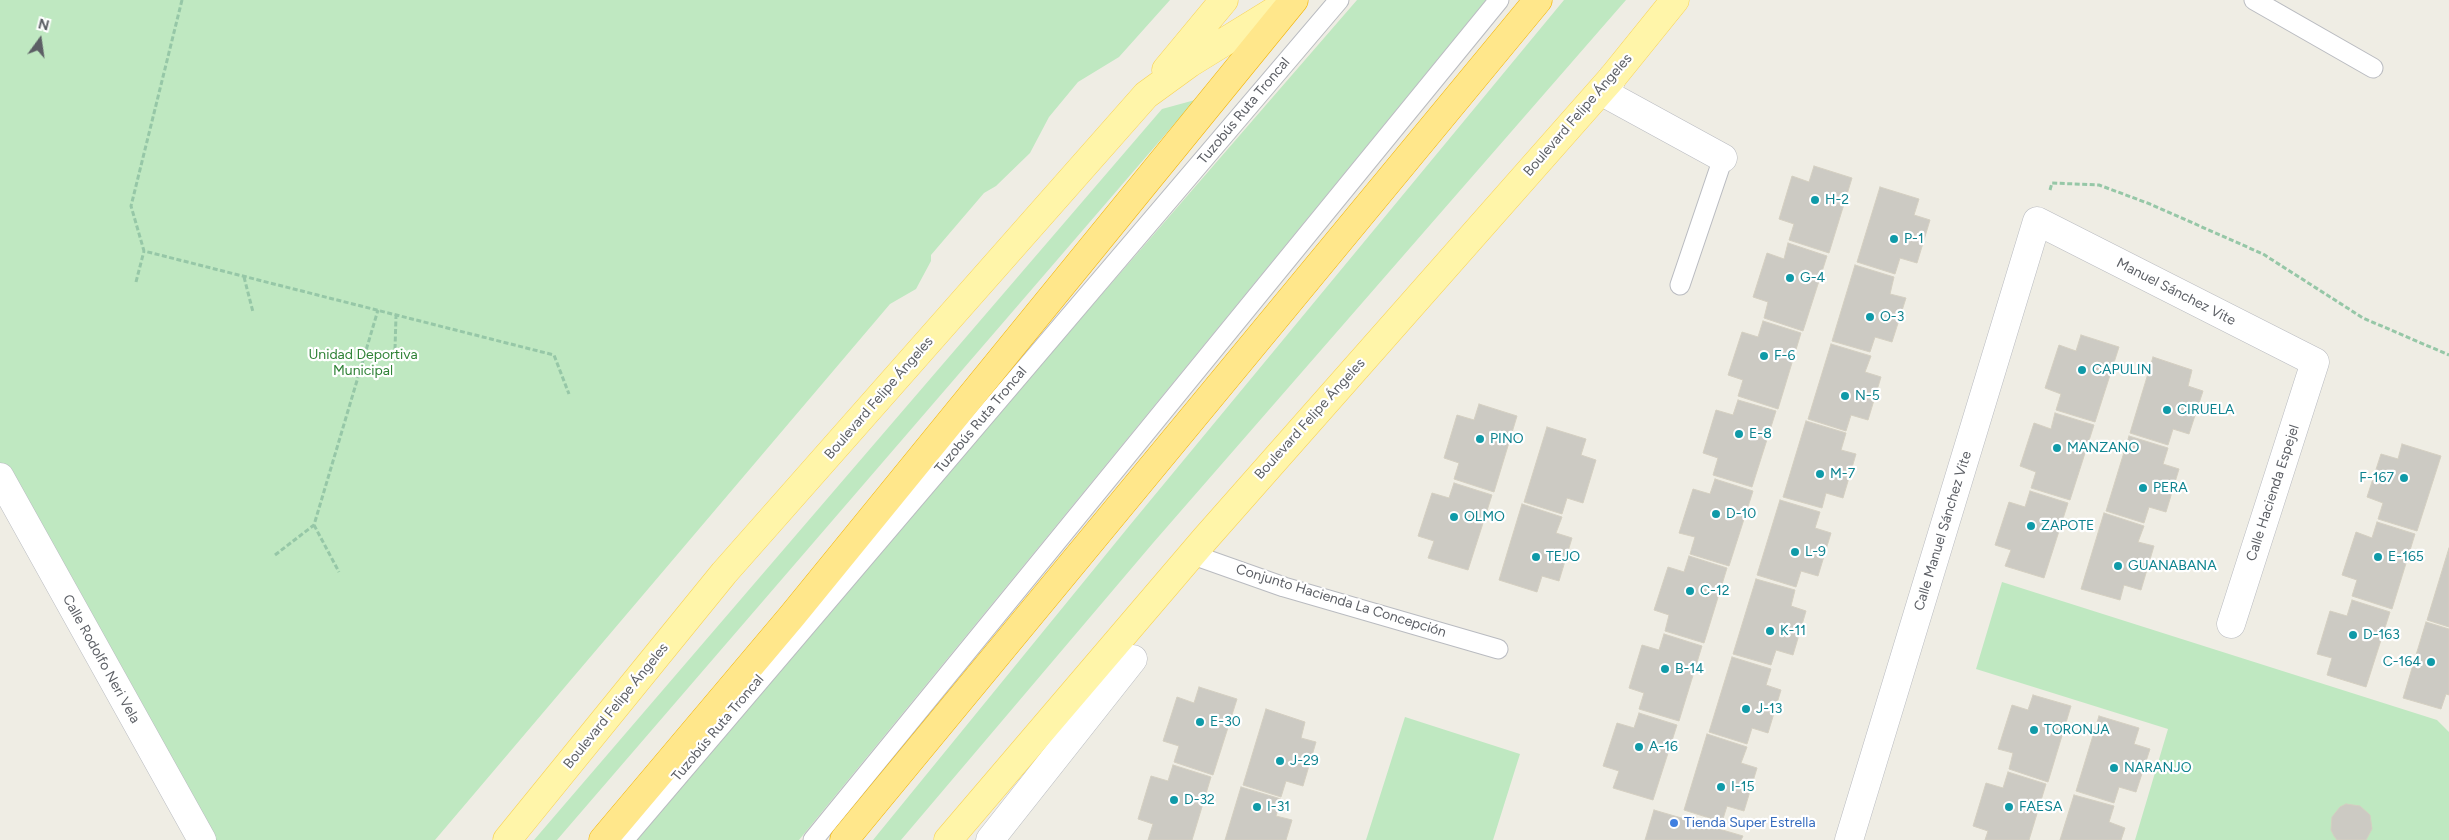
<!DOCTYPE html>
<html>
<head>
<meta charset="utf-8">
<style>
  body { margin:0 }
  #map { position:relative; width:2449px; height:840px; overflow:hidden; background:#efede4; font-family:Figtree,sans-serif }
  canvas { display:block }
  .north { position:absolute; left:15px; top:15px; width:50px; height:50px; -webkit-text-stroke:4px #fff; paint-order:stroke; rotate:14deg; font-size:14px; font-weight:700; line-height:20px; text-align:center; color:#5c5f65 }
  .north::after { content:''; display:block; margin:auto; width:18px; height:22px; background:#5c5f65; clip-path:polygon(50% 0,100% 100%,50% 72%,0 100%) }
</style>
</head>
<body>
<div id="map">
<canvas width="2449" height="840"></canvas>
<div class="north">N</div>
</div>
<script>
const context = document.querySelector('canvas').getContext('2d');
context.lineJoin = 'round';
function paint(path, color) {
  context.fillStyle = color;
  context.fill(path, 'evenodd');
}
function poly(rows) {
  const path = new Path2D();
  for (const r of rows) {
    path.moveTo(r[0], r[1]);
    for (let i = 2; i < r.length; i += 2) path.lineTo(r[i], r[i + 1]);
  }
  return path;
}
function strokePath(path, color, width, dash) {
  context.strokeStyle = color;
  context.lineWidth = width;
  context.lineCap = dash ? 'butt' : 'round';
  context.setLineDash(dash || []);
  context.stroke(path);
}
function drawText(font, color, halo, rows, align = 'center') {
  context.font = font + ' Figtree,sans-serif';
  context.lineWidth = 4.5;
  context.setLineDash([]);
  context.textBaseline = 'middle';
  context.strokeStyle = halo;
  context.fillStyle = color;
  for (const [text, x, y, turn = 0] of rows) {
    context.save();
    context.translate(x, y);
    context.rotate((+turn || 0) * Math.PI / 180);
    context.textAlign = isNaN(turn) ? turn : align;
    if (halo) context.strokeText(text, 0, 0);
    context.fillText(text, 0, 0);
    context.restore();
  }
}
const green = poly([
  [0,0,1170,0,1119,57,1078,82,1049,117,1030,153,996,186,984,193,931,255,931,261,916,289,890,304,435,840,198,840,0,487],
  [1357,0,1486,0,799,840,634,840,764,684],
  [1564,0,1626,0,1153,543,901,840,873,840,1130,525],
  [1195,100,557,840,534,840,1162,109],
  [2002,582,2437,720,2449,732,2449,840,2135,840,2168,729,1976,669],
  [1405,717,1520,754,1493,840,1366,840]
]);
const building = poly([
  [1814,166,1852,178,1829,253,1789,240,1794,224,1779,219,1792,176,1809,182,1814,166],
  [1880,187,1919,199,1914,215,1930,220,1917,263,1900,258,1895,274,1857,262,1880,187],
  [1788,243,1827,256,1803,331,1764,318,1768,302,1753,297,1767,253,1784,259,1788,243],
  [1855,265,1894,277,1890,294,1906,298,1892,342,1875,337,1870,352,1832,341,1855,265],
  [1763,321,1801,333,1778,409,1738,396,1743,380,1728,375,1742,332,1758,337,1763,321],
  [2081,335,2119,347,2095,422,2056,410,2061,394,2045,388,2059,345,2076,351,2081,335],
  [1831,344,1871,356,1865,372,1881,377,1868,420,1851,415,1846,431,1808,419,1831,344],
  [2153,357,2192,370,2188,386,2203,391,2189,434,2173,429,2168,445,2130,433,2153,357],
  [1738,400,1776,411,1752,487,1713,475,1718,458,1703,453,1716,410,1733,415,1738,400],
  [1479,404,1517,416,1494,492,1454,479,1459,463,1444,458,1457,415,1474,420,1479,404],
  [2055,413,2094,425,2070,500,2031,488,2036,472,2020,466,2034,423,2051,429,2055,413],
  [1806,421,1846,433,1841,450,1856,454,1843,498,1826,493,1822,508,1783,497,1806,421],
  [1547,427,1586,439,1581,455,1596,460,1583,503,1567,498,1562,514,1524,502,1547,427],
  [2129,436,2168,448,2163,464,2179,469,2166,512,2149,507,2144,523,2106,511,2129,436],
  [2402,444,2441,456,2417,531,2378,519,2383,503,2367,497,2381,454,2398,459,2402,444],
  [1715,479,1753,491,1729,566,1690,554,1695,537,1679,533,1693,489,1710,494,1715,479],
  [1454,483,1492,495,1468,570,1428,558,1434,541,1418,536,1432,493,1449,498,1454,483],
  [2030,491,2068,503,2044,578,2005,566,2011,550,1995,545,2009,502,2025,507,2030,491],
  [1780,500,1820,512,1815,528,1831,533,1818,576,1801,571,1796,587,1757,575,1780,500],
  [1522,504,1562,517,1556,533,1572,538,1559,581,1542,576,1537,592,1499,580,1522,504],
  [2104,513,2144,526,2138,542,2154,546,2141,590,2124,585,2120,600,2081,589,2104,513],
  [2377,522,2415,534,2392,609,2352,596,2357,580,2342,575,2356,532,2372,538,2377,522],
  [2449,548,2449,627,2427,620,2449,548],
  [1689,556,1727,568,1704,643,1665,631,1669,615,1654,610,1668,567,1684,572,1689,556],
  [1756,579,1795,590,1791,606,1806,611,1793,655,1776,650,1771,665,1733,654,1756,579],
  [2352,600,2390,612,2366,687,2327,675,2332,658,2317,654,2330,611,2347,616,2352,600],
  [2426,622,2449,629,2449,695,2446,694,2441,709,2403,698,2426,622],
  [1664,634,1702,646,1679,721,1639,709,1644,693,1629,688,1642,645,1659,650,1664,634],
  [1732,657,1771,669,1766,685,1781,690,1768,733,1752,728,1747,744,1709,732,1732,657],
  [1199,687,1237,699,1213,775,1174,762,1179,746,1163,741,1177,697,1194,703,1199,687],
  [2033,695,2071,706,2048,782,2009,769,2013,753,1998,749,2012,705,2028,710,2033,695],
  [1266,709,1305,722,1301,738,1316,742,1303,786,1286,781,1281,797,1243,785,1266,709],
  [1639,713,1677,725,1653,800,1613,788,1619,771,1603,766,1617,723,1634,728,1639,713],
  [2099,716,2139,728,2134,744,2150,749,2136,792,2119,787,2114,803,2076,791,2099,716],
  [1707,734,1747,747,1741,763,1757,768,1744,811,1727,806,1722,822,1684,810,1707,734],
  [1173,765,1211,777,1192,840,1148,840,1153,824,1138,819,1151,776,1168,781,1173,765],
  [2008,772,2046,784,2029,840,1985,840,1988,831,1973,826,1986,783,2003,788,2008,772],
  [1241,787,1281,799,1276,816,1292,820,1286,840,1225,840,1241,787],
  [2074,795,2114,806,2109,822,2125,828,2121,840,2060,840,2074,795],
  [2346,804,2360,806,2370,815,2372,829,2366,840,2337,840,2334,836,2331,830,2332,817,2340,807,2346,804],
  [1654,810,1743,836,1741,840,1645,840,1654,810]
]);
const path = poly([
  [182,0,131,206,144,251,554,355,569,394],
  [2050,190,2052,183,2099,185,2150,204,2263,254,2363,318,2449,355],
  [244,277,253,312],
  [136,282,144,251],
  [395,349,396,316],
  [314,525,339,572],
  [275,555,314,525,378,310]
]);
const lane = poly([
  [2254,0,2373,68],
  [1680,285,1723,158],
  [1205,539,1202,558,1284,587,1498,649],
  [624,840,1339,0],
  [813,840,1499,0]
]);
const street = poly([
  [1612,78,1606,94,1723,158],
  [0,477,202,840],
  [990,840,1133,659],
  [1849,840,2037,221,2315,362,2231,624]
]);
const primary = poly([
  [1166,70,1224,0],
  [507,840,724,573,1146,95,1190,63,1289,2],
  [948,840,1205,539,1612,78,1675,0]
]);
const highway = poly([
  [603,840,792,616,1294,0],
  [844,840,1538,0]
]);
const markers = [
  [1815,200,5,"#0f9aa8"],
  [1894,239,5,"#0f9aa8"],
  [1790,278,5,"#0f9aa8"],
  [1870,317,5,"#0f9aa8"],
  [1764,356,5,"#0f9aa8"],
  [2082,370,5,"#0f9aa8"],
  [1845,396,5,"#0f9aa8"],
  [2167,410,5,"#0f9aa8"],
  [1739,434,5,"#0f9aa8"],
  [1480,439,5,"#0f9aa8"],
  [2057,448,5,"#0f9aa8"],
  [1820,474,5,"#0f9aa8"],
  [2404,478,5,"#0f9aa8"],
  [2143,488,5,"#0f9aa8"],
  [1716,514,5,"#0f9aa8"],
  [1454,517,5,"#0f9aa8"],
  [2031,526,5,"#0f9aa8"],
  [1795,552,5,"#0f9aa8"],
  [1536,557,5,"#0f9aa8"],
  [2378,557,5,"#0f9aa8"],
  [2118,566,5,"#0f9aa8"],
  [1690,591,5,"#0f9aa8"],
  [1770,631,5,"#0f9aa8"],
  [2353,635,5,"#0f9aa8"],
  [2431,662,5,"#0f9aa8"],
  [1665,669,5,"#0f9aa8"],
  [1746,709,5,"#0f9aa8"],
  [1200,722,5,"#0f9aa8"],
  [2034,730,5,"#0f9aa8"],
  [1639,747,5,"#0f9aa8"],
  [1280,761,5,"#0f9aa8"],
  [2114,768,5,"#0f9aa8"],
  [1721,787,5,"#0f9aa8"],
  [1174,800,5,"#0f9aa8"],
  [1257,807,5,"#0f9aa8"],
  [2009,807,5,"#0f9aa8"],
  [1674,823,5,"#3f7fe0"]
];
const streetNames = [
  ["Tuzobús Ruta Troncal",1244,111,-50],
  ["Boulevard Felipe Ángeles",1578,115,-49],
  ["Manuel Sánchez Vite",2176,292,27],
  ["Boulevard Felipe Ángeles",879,398,-49],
  ["Boulevard Felipe Ángeles",1310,419,-48],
  ["Tuzobús Ruta Troncal",981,420,-50],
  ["Calle Hacienda Espejel",2273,493,-72],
  ["Calle Manuel Sánchez Vite",1943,531,-73],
  ["Conjunto Hacienda La Concepción",1341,601,17],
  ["Calle Rodolfo Neri Vela",101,659,61],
  ["Boulevard Felipe Ángeles",616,706,-51],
  ["Tuzobús Ruta Troncal",718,728,-50]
];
const cultureNames = [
  ["H-2",1825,200],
  ["P-1",1904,239],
  ["G-4",1800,278],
  ["O-3",1880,317],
  ["F-6",1774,356],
  ["CAPULIN",2092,370],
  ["N-5",1855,396],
  ["CIRUELA",2177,410],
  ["E-8",1749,434],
  ["PINO",1490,439],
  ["MANZANO",2067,448],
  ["M-7",1830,474],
  ["F-167",2394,478,"right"],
  ["PERA",2153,488],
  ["D-10",1726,514],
  ["OLMO",1464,517],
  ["ZAPOTE",2041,526],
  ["L-9",1805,552],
  ["TEJO",1546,557],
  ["E-165",2388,557],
  ["GUANABANA",2128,566],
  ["C-12",1700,591],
  ["K-11",1780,631],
  ["D-163",2363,635],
  ["C-164",2421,662,"right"],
  ["B-14",1675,669],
  ["J-13",1756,709],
  ["E-30",1210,722],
  ["TORONJA",2044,730],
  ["A-16",1649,747],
  ["J-29",1290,761],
  ["NARANJO",2124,768],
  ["I-15",1731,787],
  ["D-32",1184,800],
  ["I-31",1267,807],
  ["FAESA",2019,807]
];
const parkNames = [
  ["Unidad Deportiva",363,355],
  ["Municipal",363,371]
];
const shopNames = [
  ["Tienda Super Estrella",1684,823]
];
paint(green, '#bfe8c1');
paint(building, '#cccac3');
strokePath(building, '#d4cfc1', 1);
strokePath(lane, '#b9bbc0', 21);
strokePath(street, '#b9bbc0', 29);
strokePath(primary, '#f9d253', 29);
strokePath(highway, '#f3b200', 29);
strokePath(path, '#96c7a7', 3, [5, 2.5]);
strokePath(lane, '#fff', 19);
strokePath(street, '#fff', 28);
strokePath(primary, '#fff5a9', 28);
strokePath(highway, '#ffe78b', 28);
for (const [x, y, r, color] of markers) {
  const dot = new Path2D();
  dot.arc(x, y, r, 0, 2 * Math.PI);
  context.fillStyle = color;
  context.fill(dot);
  strokePath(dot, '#fff', 2);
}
drawText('14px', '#5c5f65', '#fff', streetNames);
drawText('14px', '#0d838f', '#fff', cultureNames, 'left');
drawText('14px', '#2f8236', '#fff', parkNames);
drawText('14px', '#366cbe', '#fff', shopNames, 'left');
</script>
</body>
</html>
